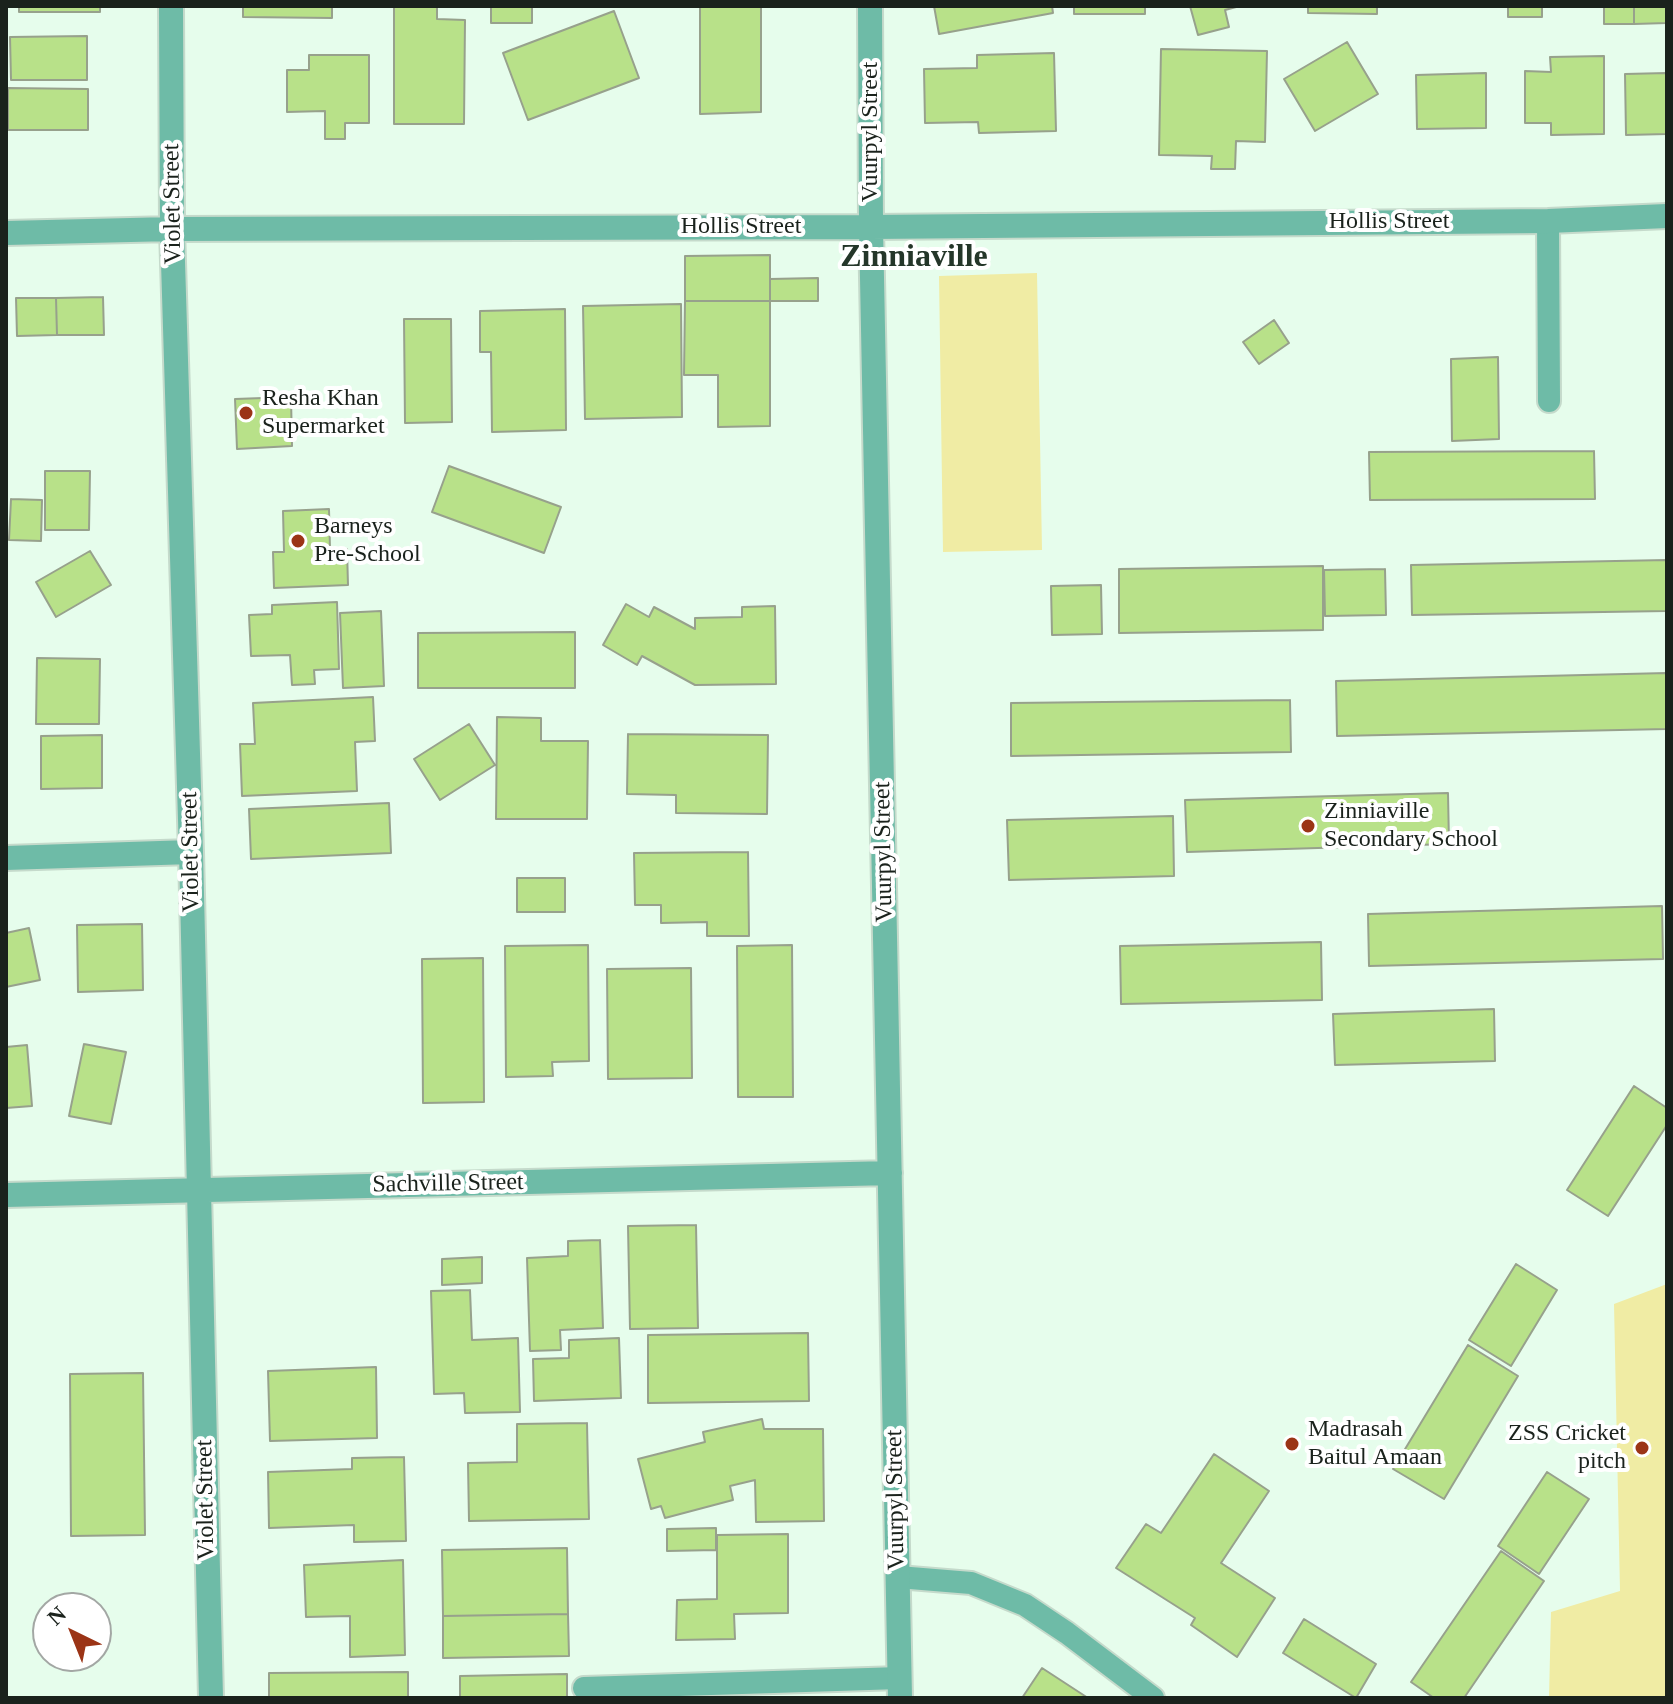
<!DOCTYPE html>
<html>
<head>
<meta charset="utf-8">
<style>
  body { margin:0 }
  #map { position:relative; width:1673px; height:1704px; overflow:hidden; background:#e6fdec; font-family:"Times New Roman",serif }
  canvas { display:block }
  .frame { position:absolute; inset:0; border:8px solid #1a221c; pointer-events:none }
  .north { position:absolute; left:32px; top:1592px; width:80px; height:80px; box-sizing:border-box; background:#fff; border:2px solid #a3a7a4; border-radius:50%; rotate:317deg; font-size:22px; font-weight:700; line-height:32px; text-align:center; color:#1a221c }
  .north::after { content:''; display:block; margin:auto; width:28px; height:36px; background:#9b3416; clip-path:polygon(50% 0,100% 100%,50% 72%,0 100%) }
</style>
</head>
<body>
<div id="map">
<canvas width="1673" height="1704"></canvas>
<div class="frame"></div>
<div class="north">N</div>
</div>
<script>
const context = document.querySelector('canvas').getContext('2d');
context.lineJoin = 'round';
function paint(path, color) {
  context.fillStyle = color;
  context.fill(path, 'evenodd');
}
function poly(rows) {
  const path = new Path2D();
  for (const r of rows) {
    path.moveTo(r[0], r[1]);
    for (let i = 2; i < r.length; i += 2) path.lineTo(r[i], r[i + 1]);
  }
  return path;
}
function strokePath(path, color, width, dash) {
  context.strokeStyle = color;
  context.lineWidth = width;
  context.lineCap = dash ? 'butt' : 'round';
  context.setLineDash(dash || []);
  context.stroke(path);
}
function drawText(font, color, halo, rows, align = 'center') {
  context.font = font + ' "Times New Roman",serif';
  context.lineWidth = 8;
  context.setLineDash([]);
  context.textBaseline = 'middle';
  context.strokeStyle = halo;
  context.fillStyle = color;
  for (const [text, x, y, turn = 0] of rows) {
    context.save();
    context.translate(x, y);
    context.rotate((+turn || 0) * Math.PI / 180);
    context.textAlign = isNaN(turn) ? turn : align;
    if (halo) context.strokeText(text, 0, 0);
    context.fillText(text, 0, 0);
    context.restore();
  }
}
const green = poly([
  [1037,273,1042,550,943,552,939,276],
  [1667,1284,1667,1698,1549,1698,1551,1612,1620,1591,1614,1304]
]);
const building = poly([
  [19,6,100,6,100,12,19,12,19,6],
  [243,6,332,6,332,18,243,17,243,6],
  [394,6,437,6,437,19,465,20,464,124,394,124,394,6],
  [491,6,532,6,532,23,491,23,491,6],
  [700,6,761,6,761,112,700,114,700,6],
  [934,6,1052,6,1053,13,939,34,934,6],
  [1074,6,1145,6,1145,14,1074,14,1074,6],
  [1190,6,1240,6,1225,10,1229,27,1198,35,1190,6],
  [1308,6,1377,6,1377,14,1308,13,1308,6],
  [1508,6,1542,6,1542,17,1508,17,1508,6],
  [1604,6,1634,6,1634,24,1604,24,1604,6],
  [1634,6,1667,6,1667,23,1634,24,1634,6],
  [614,11,639,78,528,120,503,53,614,11],
  [87,36,87,80,11,80,10,37,87,36],
  [1347,42,1378,94,1315,131,1284,79,1347,42],
  [1161,49,1267,51,1265,142,1236,141,1235,169,1211,169,1212,156,1159,155,1161,49],
  [1054,53,1056,131,979,133,978,122,925,123,924,69,977,68,977,55,1054,53],
  [309,55,369,55,369,123,345,123,345,139,325,139,325,111,287,112,287,70,309,70,309,55],
  [1604,56,1604,134,1551,135,1551,123,1525,123,1525,71,1551,72,1550,57,1604,56],
  [1486,73,1486,128,1417,129,1416,75,1486,73],
  [1667,73,1667,134,1626,135,1625,74,1667,73],
  [8,88,88,89,88,130,8,130,8,88],
  [770,255,770,301,685,301,685,256,770,255],
  [818,278,818,301,770,301,770,279,818,278],
  [103,297,104,335,57,335,56,298,103,297],
  [16,298,56,298,57,335,17,336,16,298],
  [685,301,770,301,770,426,718,427,718,375,684,375,685,301],
  [681,304,682,417,585,419,583,306,681,304],
  [565,309,566,430,492,432,491,352,480,352,480,311,565,309],
  [404,319,451,319,452,422,405,423,404,319],
  [1274,320,1289,343,1259,364,1243,342,1274,320],
  [1498,357,1499,439,1452,441,1451,359,1498,357],
  [291,397,292,446,237,449,235,399,291,397],
  [1594,451,1595,499,1370,500,1369,452,1594,451],
  [449,466,561,507,544,553,432,512,449,466],
  [45,471,90,471,89,530,45,530,45,471],
  [11,499,42,500,41,541,9,540,11,499],
  [329,509,330,549,347,549,348,585,274,588,273,552,284,552,283,511,329,509],
  [90,551,111,585,56,617,36,582,90,551],
  [1667,560,1667,611,1412,615,1411,565,1667,560],
  [1323,566,1323,630,1119,633,1119,569,1323,566],
  [1385,569,1386,615,1325,616,1324,570,1385,569],
  [1101,585,1102,634,1052,635,1051,586,1101,585],
  [337,602,339,669,314,670,315,684,292,685,290,655,251,656,249,615,272,614,272,605,337,602],
  [626,604,649,617,654,607,695,629,695,618,742,617,742,607,775,606,776,684,695,685,642,656,637,665,603,645,626,604],
  [381,611,384,686,343,688,340,613,381,611],
  [575,632,575,688,418,688,418,633,575,632],
  [37,658,100,659,99,724,36,724,37,658],
  [1667,673,1667,729,1337,736,1336,681,1667,673],
  [373,697,375,741,355,742,357,791,242,796,240,744,255,744,253,703,373,697],
  [1290,700,1291,752,1011,756,1011,703,1290,700],
  [497,717,541,718,541,741,588,741,587,819,496,819,497,717],
  [469,724,495,765,440,800,414,759,469,724],
  [628,734,768,735,767,814,676,813,676,795,627,794,628,734],
  [102,735,102,788,41,789,41,736,102,735],
  [1448,793,1449,844,1187,852,1185,800,1448,793],
  [389,803,391,853,251,859,249,809,389,803],
  [1173,816,1174,876,1009,880,1007,820,1173,816],
  [748,852,749,936,707,936,707,922,661,923,661,905,635,905,634,853,748,852],
  [517,878,565,878,565,912,517,912,517,878],
  [1662,906,1663,959,1369,966,1368,914,1662,906],
  [142,924,143,990,78,992,77,925,142,924],
  [29,928,40,980,6,987,6,933,29,928],
  [1321,942,1322,1000,1121,1004,1120,946,1321,942],
  [588,945,589,1061,552,1062,553,1076,506,1077,505,946,588,945],
  [792,945,793,1097,738,1097,737,946,792,945],
  [483,958,484,1102,423,1103,422,959,483,958],
  [691,968,692,1078,608,1079,607,969,691,968],
  [1494,1009,1495,1061,1335,1065,1333,1014,1494,1009],
  [84,1044,126,1052,111,1124,69,1116,84,1044],
  [27,1045,32,1106,6,1108,6,1047,27,1045],
  [1634,1086,1667,1108,1667,1125,1608,1216,1567,1190,1634,1086],
  [696,1225,698,1328,630,1329,628,1226,696,1225],
  [600,1240,603,1328,560,1330,561,1350,530,1351,527,1258,568,1256,568,1241,600,1240],
  [482,1257,482,1283,442,1285,442,1259,482,1257],
  [1516,1264,1557,1290,1511,1366,1469,1340,1516,1264],
  [470,1290,472,1340,518,1338,520,1412,465,1413,464,1393,434,1394,431,1291,470,1290],
  [808,1333,809,1401,648,1403,648,1335,808,1333],
  [619,1338,621,1398,534,1401,533,1359,569,1358,569,1340,619,1338],
  [1468,1345,1518,1376,1444,1499,1393,1469,1468,1345],
  [376,1367,377,1438,270,1441,268,1371,376,1367],
  [143,1373,145,1535,71,1536,70,1374,143,1373],
  [762,1419,764,1429,823,1429,824,1521,756,1522,755,1480,730,1486,733,1500,665,1518,661,1506,651,1509,638,1459,705,1442,703,1432,762,1419],
  [587,1423,589,1519,469,1521,468,1463,517,1462,517,1424,587,1423],
  [1214,1454,1269,1491,1221,1563,1275,1598,1237,1657,1191,1625,1195,1618,1116,1568,1146,1524,1161,1533,1214,1454],
  [404,1457,406,1541,354,1542,354,1525,269,1528,268,1472,352,1469,352,1458,404,1457],
  [1547,1472,1589,1499,1539,1574,1498,1546,1547,1472],
  [716,1528,716,1550,667,1551,667,1529,716,1528],
  [788,1534,788,1613,734,1614,735,1639,676,1640,677,1600,717,1599,717,1535,788,1534],
  [567,1548,568,1614,443,1616,442,1550,567,1548],
  [1501,1551,1544,1581,1464,1698,1434,1698,1411,1682,1501,1551],
  [403,1560,405,1655,350,1657,350,1616,306,1617,304,1565,403,1560],
  [568,1614,569,1656,443,1658,443,1616,568,1614],
  [1304,1619,1376,1664,1356,1698,1283,1653,1304,1619],
  [1042,1668,1088,1698,1022,1698,1042,1668],
  [408,1672,408,1698,269,1698,269,1673,408,1672],
  [567,1674,567,1698,460,1698,460,1676,567,1674]
]);
const lane = poly([
  [1548,221,1549,401],
  [898,1577,971,1583,1025,1605,1067,1633,1153,1698],
  [584,1688,900,1678]
]);
const street = poly([
  [171,6,172,229,191,852,211,1698],
  [870,6,871,227,900,1698],
  [6,233,172,229,871,227,1548,221,1667,216],
  [6,858,191,852],
  [6,1195,890,1173]
]);
const markers = [
  [246,413,8,"#9b3416"],
  [298,541,8,"#9b3416"],
  [1308,826,8,"#9b3416"],
  [1292,1444,8,"#9b3416"],
  [1642,1448,8,"#9b3416"]
];
const streetNames = [
  ["Vuurpyl Street",871,132,-90],
  ["Violet Street",173,204,-91],
  ["Hollis Street",1389,222],
  ["Hollis Street",741,227],
  ["Violet Street",191,852,-91],
  ["Vuurpyl Street",884,852,-91],
  ["Sachville Street",448,1184,-1],
  ["Violet Street",206,1500,-91],
  ["Vuurpyl Street",896,1500,-91]
];
const poiNames = [
  ["Resha Khan",262,399],
  ["Supermarket",262,427],
  ["Barneys",314,527],
  ["Pre-School",314,555],
  ["Zinniaville",1324,812],
  ["Secondary School",1324,840],
  ["Madrasah",1308,1430],
  ["Baitul Amaan",1308,1458],
  ["ZSS Cricket",1626,1434,"right"],
  ["pitch",1626,1462,"right"]
];
const districtNames = [
  ["Zinniaville",914,258]
];
paint(green, '#f0eca4');
paint(building, '#b8e189');
strokePath(building, '#97a18c', 2);
strokePath(lane, '#c5dacb', 26);
strokePath(street, '#c5dacb', 28);
strokePath(lane, '#6ebba7', 22);
strokePath(street, '#6ebba7', 24);
for (const [x, y, r, color] of markers) {
  const dot = new Path2D();
  dot.arc(x, y, r, 0, 2 * Math.PI);
  context.fillStyle = color;
  context.fill(dot);
  strokePath(dot, '#fff', 3);
}
drawText('24px', '#1a221c', '#fff', streetNames);
drawText('24px', '#1a221c', '#fff', poiNames, 'left');
drawText('bold 32px', '#243629', '#fff', districtNames);
</script>
</body>
</html>
